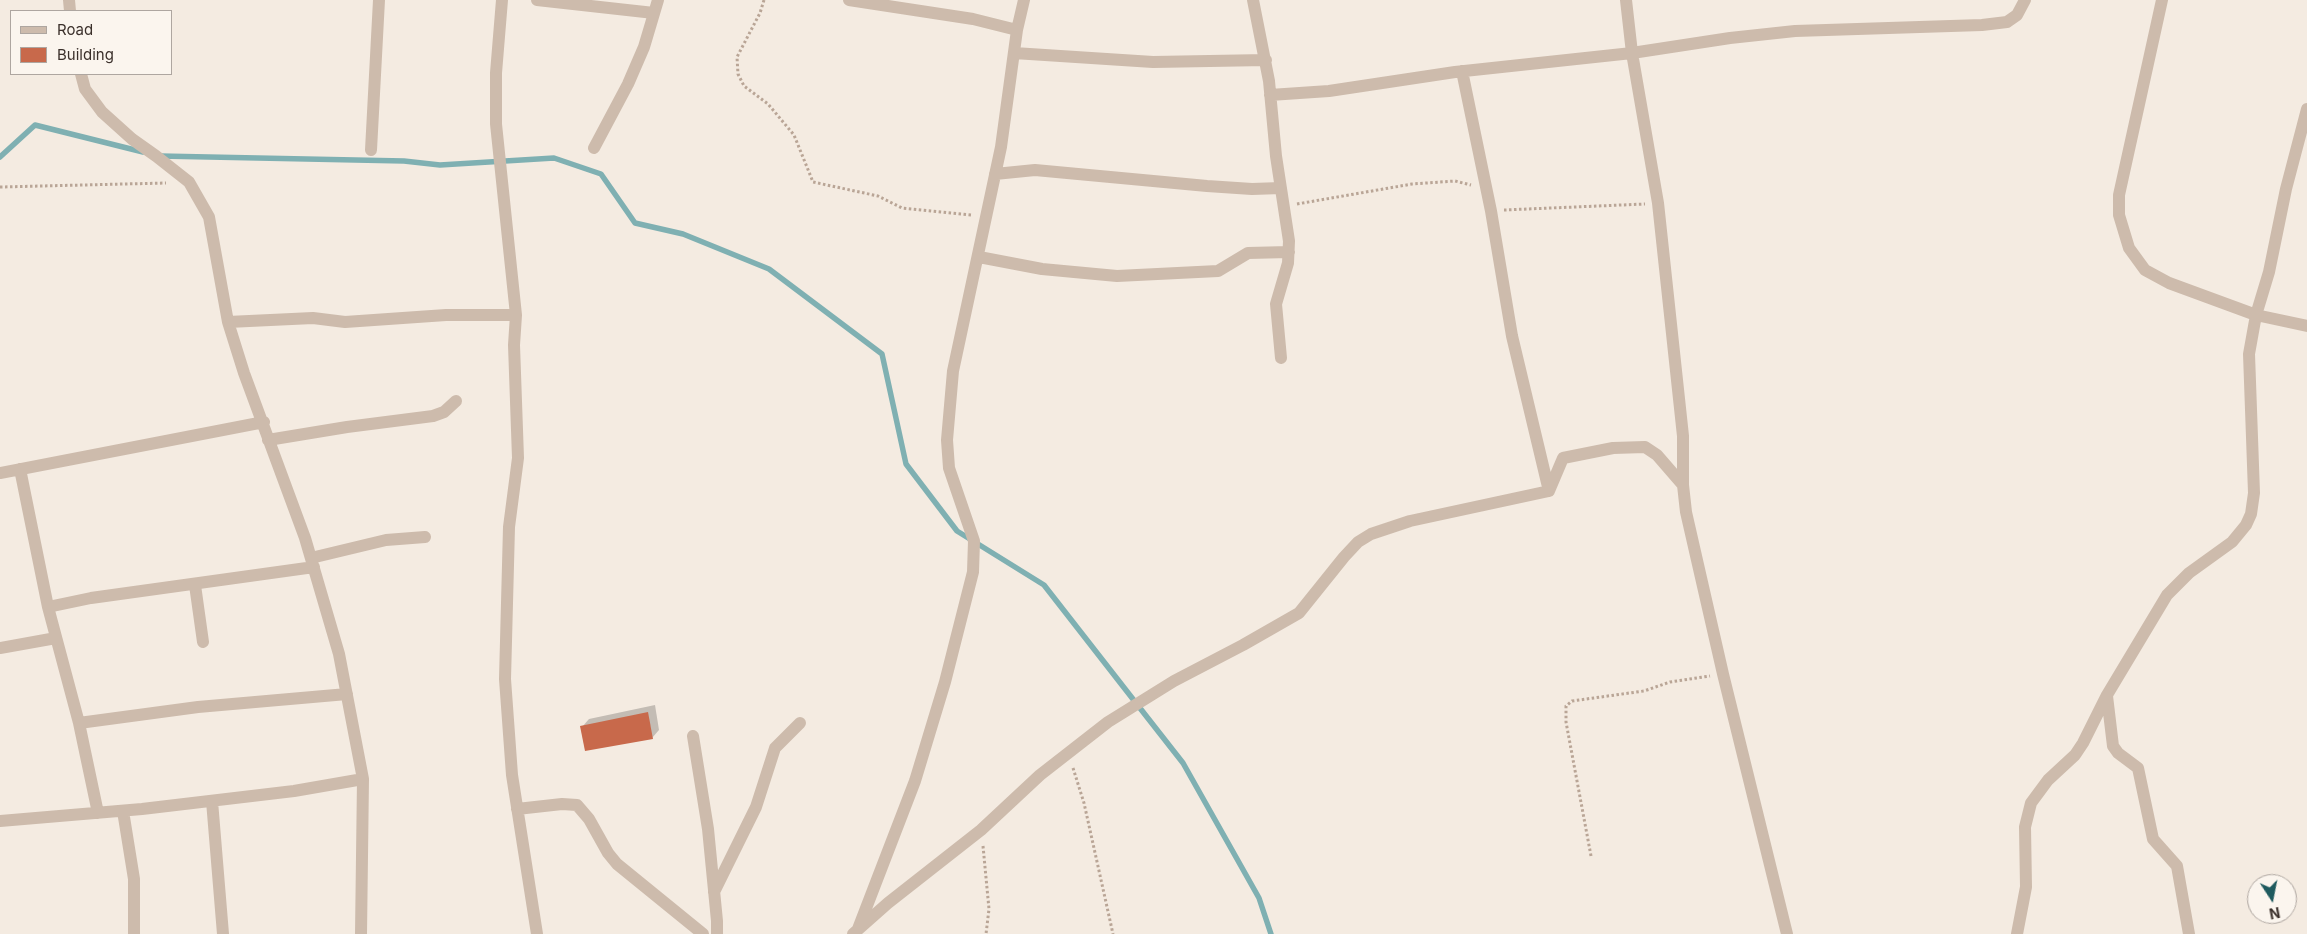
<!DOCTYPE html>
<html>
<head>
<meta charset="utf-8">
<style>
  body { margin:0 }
  #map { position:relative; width:2307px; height:934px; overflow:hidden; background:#f4ebe1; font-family:Inter,sans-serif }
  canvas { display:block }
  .legend { position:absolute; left:10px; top:10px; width:162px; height:65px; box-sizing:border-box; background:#fbf5ee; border:1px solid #aea6a0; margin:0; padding:6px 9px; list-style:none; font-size:15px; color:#3b302b }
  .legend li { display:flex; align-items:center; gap:10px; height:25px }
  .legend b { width:25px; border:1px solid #aea6a0 }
  .north { position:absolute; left:2247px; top:874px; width:50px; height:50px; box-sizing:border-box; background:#fbf5ee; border:1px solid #aea6a0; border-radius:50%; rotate:169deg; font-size:14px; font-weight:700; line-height:20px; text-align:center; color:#3b302b }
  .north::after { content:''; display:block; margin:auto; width:18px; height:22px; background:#1f5a5e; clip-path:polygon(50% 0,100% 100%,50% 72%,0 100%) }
</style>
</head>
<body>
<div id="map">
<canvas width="2307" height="934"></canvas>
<ul class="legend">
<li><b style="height:6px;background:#cdbbac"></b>Road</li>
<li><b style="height:14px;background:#c8694b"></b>Building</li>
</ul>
<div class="north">N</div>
</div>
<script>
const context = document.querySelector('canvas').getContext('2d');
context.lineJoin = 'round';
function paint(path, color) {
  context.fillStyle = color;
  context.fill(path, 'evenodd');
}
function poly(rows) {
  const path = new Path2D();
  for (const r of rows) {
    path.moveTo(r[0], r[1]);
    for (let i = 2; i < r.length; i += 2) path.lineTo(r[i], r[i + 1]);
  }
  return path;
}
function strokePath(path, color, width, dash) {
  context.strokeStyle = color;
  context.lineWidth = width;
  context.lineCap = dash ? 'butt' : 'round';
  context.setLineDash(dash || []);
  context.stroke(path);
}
const shadow = poly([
  [655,705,659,730,652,738,582,727,589,719]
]);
const stream = poly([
  [160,156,404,161,440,165,554,158,601,174,635,223,683,234,769,269,882,354,906,464,957,531,1044,585,1136,703,1183,763,1259,898,1271,934],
  [0,157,35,125,143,152]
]);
const building = poly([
  [648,712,653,739,585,751,580,726]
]);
const path = poly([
  [764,0,760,13,737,57,738,74,744,86,768,104,794,135,813,182,878,196,902,208,972,215],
  [0,187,166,183],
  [1297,204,1412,184,1455,181,1471,185],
  [1504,210,1645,204],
  [1073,768,1084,803,1113,934],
  [983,846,989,909,986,934],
  [1591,856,1566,722,1566,706,1572,701,1644,691,1670,682,1710,676]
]);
const minor = poly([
  [69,0,70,11],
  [502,0,496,73,496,124,516,315,514,345,518,458,509,527,505,679,512,775,537,934],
  [537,0,654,13],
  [849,0,973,19,1017,30],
  [1253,0,1269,81,1276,156,1289,241,1288,263,1276,304,1281,358],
  [1626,0,1632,53,1658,203,1683,436,1683,485,1686,512,1723,674,1787,934],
  [2162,0,2119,195,2119,215,2129,248,2145,270,2169,283,2256,315,2307,326],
  [1014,53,1153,62,1266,60],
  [1462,71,1491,211,1512,336,1549,491],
  [81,74,85,89,102,112,132,139,156,156,189,182,209,217,228,322,244,373,305,538,339,654,363,779,361,934],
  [1270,95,1329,91,1455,72,1632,53,1730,38,1795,31,1982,25,2007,22,2017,15,2025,0],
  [594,148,628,84,644,47,658,0],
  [371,150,379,0],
  [995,174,1035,170,1207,186,1252,189,1281,188],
  [979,257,1042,269,1117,276,1218,271,1248,253,1289,252],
  [228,322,313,318,345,322,446,315,516,315],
  [268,440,347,427,433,416,444,412,456,401],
  [20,469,48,607,79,723,98,813],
  [0,473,264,422],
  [311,558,386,540,425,537],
  [195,585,203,642],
  [48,607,91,598,314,567],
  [0,648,56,638],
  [2107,696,2113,746,2118,753,2138,768,2153,839,2177,866,2189,934],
  [79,723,198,707,347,694],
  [693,736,708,829,717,921,717,934],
  [212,801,223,934],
  [517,809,562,804,577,805,589,819,608,853,617,864,703,934],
  [123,811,134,879,134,934],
  [0,821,142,809,294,791,363,779],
  [714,892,756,807,775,748,800,723],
  [858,929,915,781,945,682,973,572,974,541,949,468,947,440,953,371,1001,147,1017,30,1024,0],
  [853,934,888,903,981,830,1040,775,1108,722,1174,681,1243,645,1299,613,1344,557,1358,542,1371,534,1410,521,1549,491,1563,458,1613,448,1645,447,1657,455,1683,485],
  [2017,934,2026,887,2025,827,2031,803,2048,780,2075,755,2083,743,2107,695,2167,595,2189,573,2232,542,2246,525,2251,514,2254,493,2249,354,2256,315,2269,272,2286,189,2307,109]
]);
paint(shadow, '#0003');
strokePath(stream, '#7fb0b2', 5.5);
paint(building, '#c8694b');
strokePath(path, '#b9a596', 3, [2.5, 2.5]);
strokePath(minor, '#cdbbac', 12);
</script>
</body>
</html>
